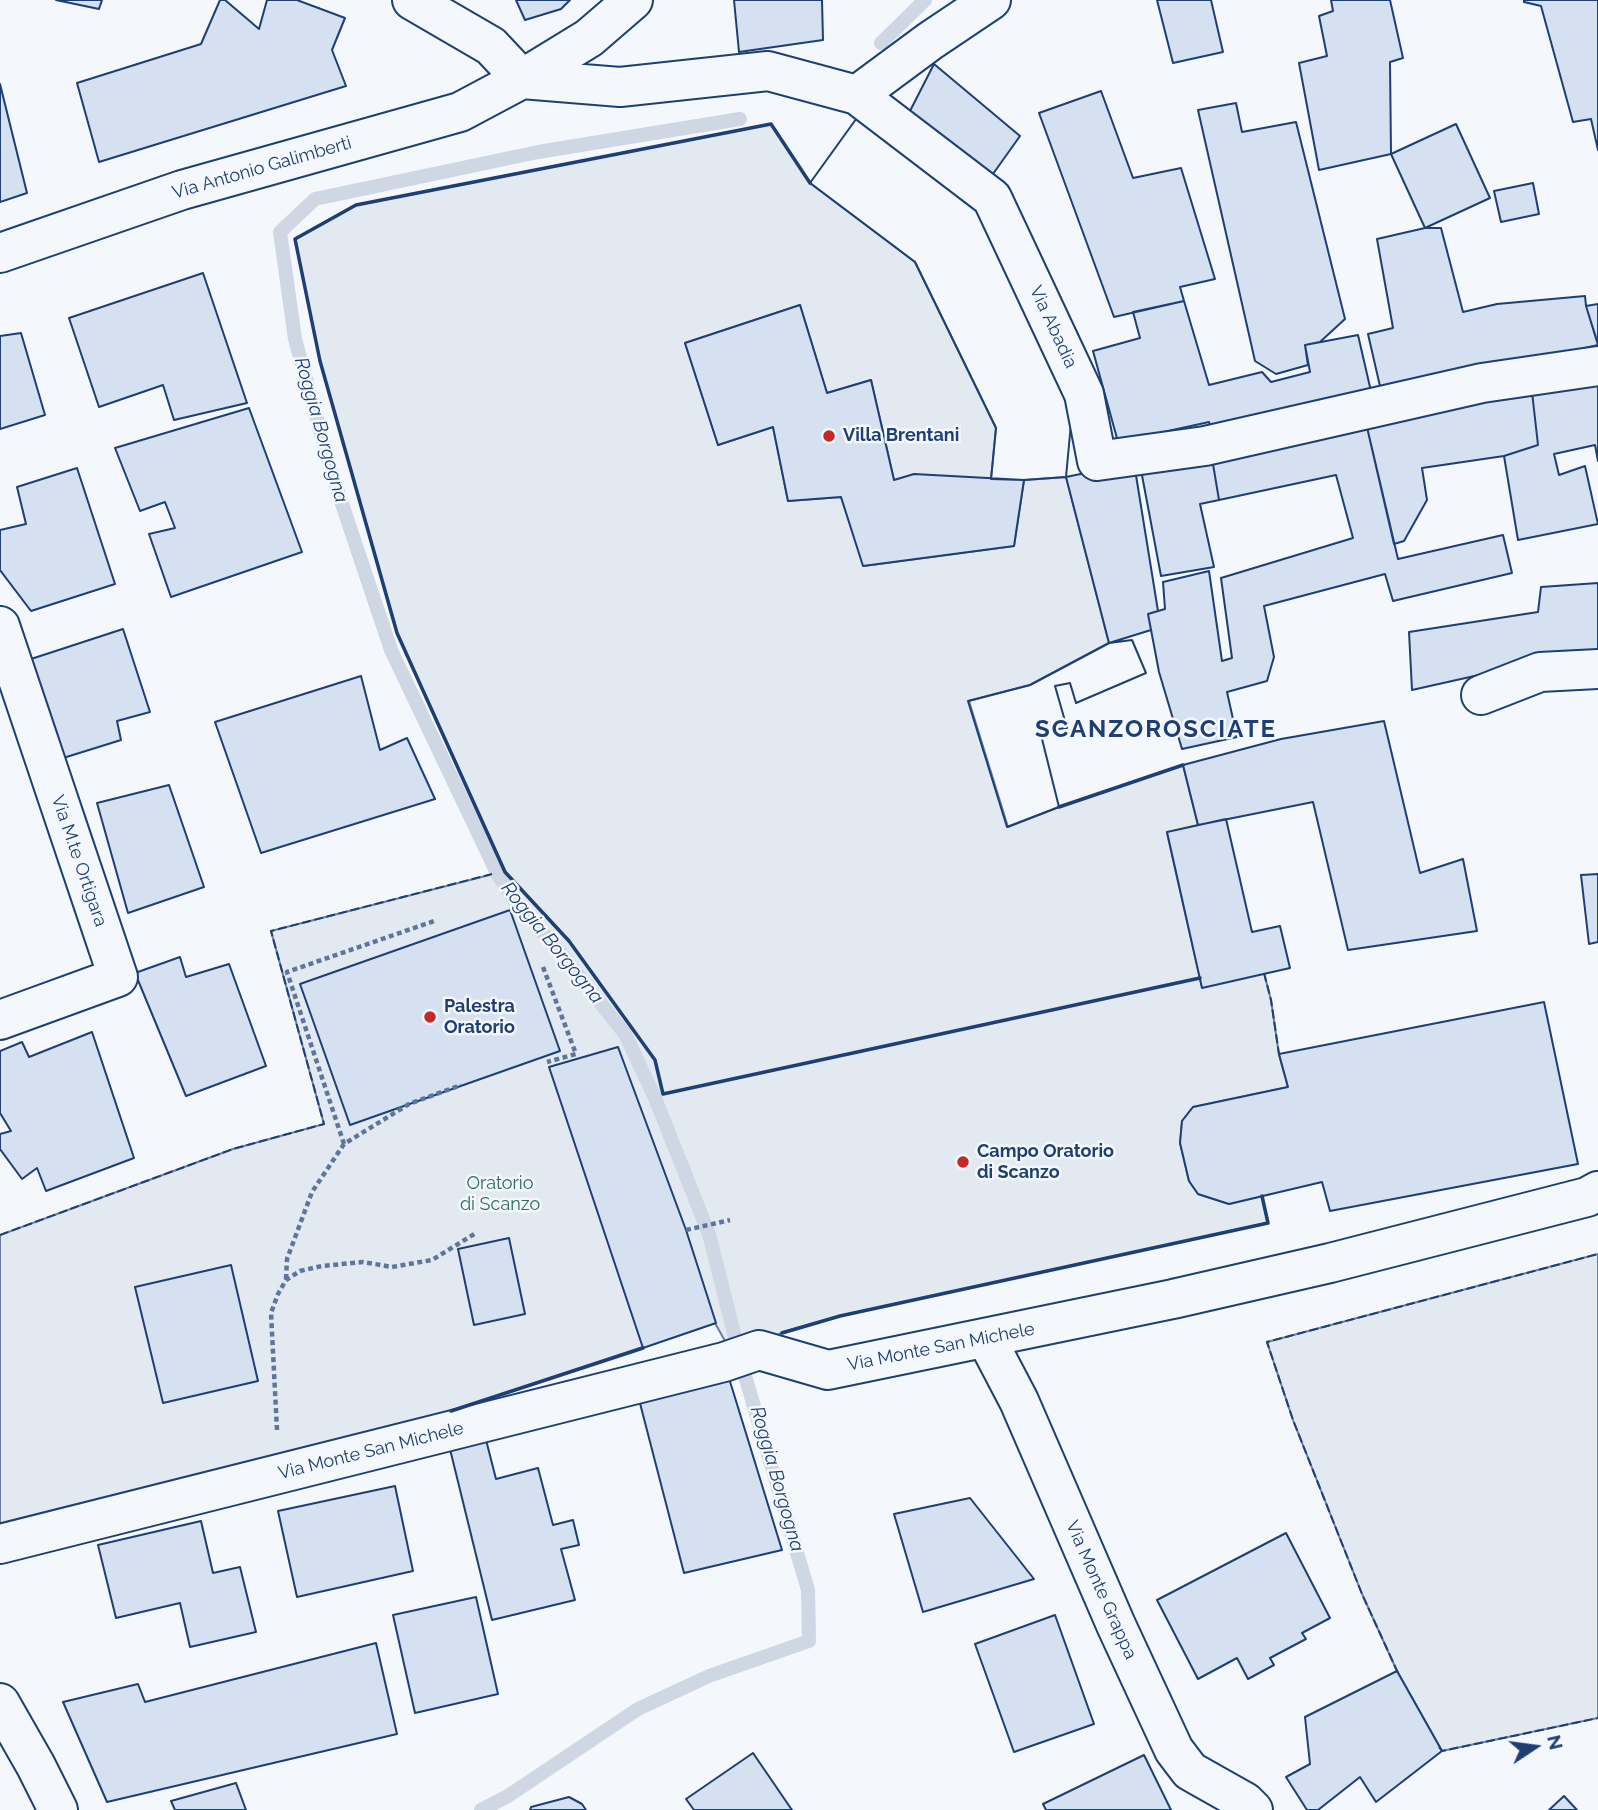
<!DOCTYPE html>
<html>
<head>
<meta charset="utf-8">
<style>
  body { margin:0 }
  #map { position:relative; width:1598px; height:1810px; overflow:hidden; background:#f4f7fb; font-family:Raleway,sans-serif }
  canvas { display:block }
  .north { position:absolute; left:1500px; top:1712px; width:70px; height:70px; -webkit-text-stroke:5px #f4f7fb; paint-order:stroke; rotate:77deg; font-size:19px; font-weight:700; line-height:28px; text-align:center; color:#1d3f73 }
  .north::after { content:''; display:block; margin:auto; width:24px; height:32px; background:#1d3f73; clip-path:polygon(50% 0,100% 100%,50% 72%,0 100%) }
</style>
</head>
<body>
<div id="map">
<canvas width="1598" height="1810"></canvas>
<div class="north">N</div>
</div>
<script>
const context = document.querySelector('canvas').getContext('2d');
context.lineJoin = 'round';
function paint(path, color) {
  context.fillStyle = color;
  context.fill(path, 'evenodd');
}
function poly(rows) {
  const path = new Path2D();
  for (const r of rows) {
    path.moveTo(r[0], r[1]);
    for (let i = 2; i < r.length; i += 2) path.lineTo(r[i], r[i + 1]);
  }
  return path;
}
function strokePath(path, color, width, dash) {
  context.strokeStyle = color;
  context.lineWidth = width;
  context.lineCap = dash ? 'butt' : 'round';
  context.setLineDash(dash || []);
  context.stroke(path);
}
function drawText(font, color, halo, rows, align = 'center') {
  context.font = font + ' Raleway,sans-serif';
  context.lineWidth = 5;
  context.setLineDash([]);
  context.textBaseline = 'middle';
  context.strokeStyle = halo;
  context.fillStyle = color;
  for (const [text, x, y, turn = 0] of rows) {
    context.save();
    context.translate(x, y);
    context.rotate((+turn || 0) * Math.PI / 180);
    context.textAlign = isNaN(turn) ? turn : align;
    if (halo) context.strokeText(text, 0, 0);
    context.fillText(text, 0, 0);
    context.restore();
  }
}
const green = poly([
  [771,124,810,183,915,262,996,428,991,479,894,480,871,380,827,393,800,305,685,343,718,445,773,427,788,501,841,497,864,566,1014,546,1024,480,1066,477,1109,643,1030,685,969,701,1008,827,1059,807,1183,765,1198,825,1167,833,1202,987,1264,973,1271,1000,1279,1055,1288,1087,1193,1107,1182,1121,1180,1143,1189,1181,1198,1194,1229,1204,1262,1196,1268,1223,840,1316,782,1332,759,1350,735,1359,715,1323,319,1455,0,1536,0,1235,233,1149,324,1124,271,931,505,871,397,633,320,361,295,239,356,205,771,124],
  [1598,1254,1598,1718,1442,1751,1397,1671,1362,1594,1293,1420,1267,1342,1598,1254]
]);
const stream = poly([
  [881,43,925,0],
  [481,1810,508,1796,638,1709,709,1676,809,1641,808,1590,743,1369,709,1234,655,1098,625,1034,564,957,514,900,498,875,391,650,333,477,295,339,280,232,315,199,538,152,740,119]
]);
const building = poly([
  [56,0,102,0,99,9,56,0],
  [220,0,225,0,259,29,267,0,297,0,345,18,332,50,346,86,99,162,77,83,201,44,220,0],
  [516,0,570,0,561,9,525,20,516,0],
  [734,0,822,0,823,40,739,52,734,0],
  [1157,0,1211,0,1223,52,1173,63,1157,0],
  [1331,0,1390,0,1403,58,1390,62,1391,154,1319,170,1299,63,1327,56,1319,16,1333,11,1331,0],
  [1524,0,1598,0,1598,150,1591,119,1573,122,1541,6,1524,2,1524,0],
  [934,64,1020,136,988,181,910,111,934,64],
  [0,84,27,193,0,202,0,84],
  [1101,91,1133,178,1181,168,1215,279,1180,287,1184,301,1114,317,1039,113,1101,91],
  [1236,103,1242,132,1296,122,1345,319,1320,342,1305,345,1308,365,1276,374,1255,361,1198,110,1236,103],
  [859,115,986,215,1073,402,1066,477,1024,480,991,479,996,428,915,262,810,183,859,115],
  [859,115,986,215,1073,402,1066,477,1024,480,991,479,996,428,915,262,810,183,859,115],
  [1456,124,1490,198,1425,228,1391,154,1456,124],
  [1533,183,1539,214,1501,222,1494,191,1533,183],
  [1425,228,1441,228,1463,312,1497,304,1585,296,1586,306,1598,345,1382,395,1368,334,1393,328,1377,239,1425,228],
  [203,273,247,403,174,420,163,385,99,407,69,318,203,273],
  [1184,301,1209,385,1262,372,1271,382,1310,372,1305,345,1358,335,1373,400,1215,440,1209,422,1118,442,1093,351,1140,338,1133,312,1184,301],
  [1598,304,1598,344,1586,306,1598,304],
  [800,305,827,393,871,380,894,480,914,474,1024,480,1014,546,863,566,841,497,788,501,773,427,718,445,685,343,800,305],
  [21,333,45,415,0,429,0,336,21,333],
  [1531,383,1598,384,1598,461,1595,445,1554,454,1559,475,1585,466,1598,524,1518,540,1504,456,1538,445,1531,383],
  [1531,383,1538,445,1504,456,1422,468,1427,500,1404,541,1394,544,1366,423,1531,383],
  [249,408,302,552,171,597,149,534,175,528,165,502,140,511,115,448,249,408],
  [1366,423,1398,559,1503,535,1512,573,1393,601,1385,574,1264,606,1274,657,1267,681,1227,692,1237,737,1182,749,1159,672,1148,614,1165,609,1163,582,1209,571,1222,661,1232,658,1221,578,1353,538,1336,475,1219,500,1211,452,1366,423],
  [1211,452,1219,500,1200,504,1214,567,1161,576,1141,470,1211,452],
  [1134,463,1158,611,1148,614,1151,630,1109,643,1066,477,1134,463],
  [77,468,115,584,31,611,0,570,0,530,26,524,17,487,77,468],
  [1598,583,1598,653,1577,653,1412,690,1409,632,1538,612,1541,587,1598,583],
  [123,629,150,712,117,721,121,740,60,759,28,660,123,629],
  [1132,640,1146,673,1076,703,1070,683,1055,686,1067,728,1040,731,1059,807,1007,827,968,701,1030,685,1109,643,1132,640],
  [1132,640,1146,673,1076,703,1070,683,1055,686,1067,728,1040,731,1059,807,1007,827,968,701,1030,685,1109,643,1132,640],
  [361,676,380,750,407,738,435,799,261,853,215,722,361,676],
  [1384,721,1420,873,1463,859,1477,931,1348,950,1313,802,1198,825,1183,765,1281,739,1384,721],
  [169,785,204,887,128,913,97,803,169,785],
  [1226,819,1252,932,1280,926,1290,968,1202,988,1167,832,1226,819],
  [1598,874,1598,942,1589,944,1581,875,1598,874],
  [510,910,560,1051,350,1125,300,984,510,910],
  [180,957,186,977,229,964,266,1066,186,1096,135,973,180,957],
  [1544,1002,1578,1164,1330,1211,1322,1182,1229,1204,1198,1194,1189,1181,1180,1143,1182,1121,1193,1107,1288,1087,1279,1054,1544,1002],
  [92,1032,134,1158,46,1191,37,1168,22,1179,0,1149,0,1134,11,1131,0,1113,0,1051,22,1042,29,1057,92,1032],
  [618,1047,686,1230,716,1323,643,1348,549,1067,618,1047],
  [509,1238,525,1314,474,1325,458,1249,509,1238],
  [231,1265,258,1381,163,1403,135,1287,231,1265],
  [724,1362,782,1550,684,1573,635,1384,724,1362],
  [484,1432,496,1479,538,1468,553,1525,573,1520,579,1545,561,1549,575,1600,492,1620,448,1441,484,1432],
  [395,1486,413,1571,297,1597,278,1511,395,1486],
  [970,1498,1034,1579,923,1612,894,1514,970,1498],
  [201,1521,213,1573,240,1567,256,1632,190,1647,180,1603,116,1618,98,1545,201,1521],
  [1286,1533,1330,1618,1302,1633,1306,1639,1270,1658,1274,1665,1248,1679,1237,1658,1198,1679,1157,1600,1286,1533],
  [476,1597,498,1694,415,1713,393,1615,476,1597],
  [1055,1615,1094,1724,1014,1752,975,1644,1055,1615],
  [376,1643,397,1734,107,1802,63,1702,138,1684,145,1702,376,1643],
  [1397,1671,1442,1751,1376,1802,1360,1777,1318,1810,1307,1810,1286,1777,1310,1764,1305,1717,1397,1671],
  [753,1753,792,1810,694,1810,686,1799,753,1753],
  [1144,1755,1171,1810,1046,1810,1043,1804,1144,1755],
  [236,1783,246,1810,175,1810,171,1801,236,1783],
  [1564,1796,1577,1810,1549,1810,1564,1796],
  [569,1797,582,1804,586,1810,530,1810,531,1807,569,1797]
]);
const path = poly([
  [543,967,576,1054,547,1062],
  [344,1144,287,972,437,920],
  [686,1230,730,1220],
  [286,1279,287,1259,312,1192,344,1144,409,1104,461,1085],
  [277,1430,271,1313,278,1294,286,1280,300,1271,322,1266,363,1262,392,1267,432,1260,476,1233]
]);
const minor = poly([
  [412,0,491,46,522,79],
  [522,79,620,87,768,71,857,95,992,198,1084,394,1097,461,1205,446,1482,383,1598,366],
  [857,95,930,41,991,0],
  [0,253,182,190,460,112,522,79,589,38,633,0],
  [0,626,118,977,0,1020],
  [1481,695,1540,672,1598,669],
  [986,1338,1019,1401,1116,1625,1174,1750,1190,1771,1245,1802,1253,1810],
  [0,1544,724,1362,759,1350,828,1370,1173,1299,1330,1263,1587,1197,1598,1191]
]);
const tertiary = poly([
  [0,1703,36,1766,58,1810]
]);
const fence = poly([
  [1264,973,1271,1000,1279,1054],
  [0,1235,233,1149,324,1124,271,931,492,874],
  [1398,1673,1362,1594,1293,1420,1267,1342,1598,1254],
  [1439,1747,1442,1751,1598,1718]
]);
const wall = poly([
  [810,183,771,124,356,205,295,239,320,361,397,633,505,872,569,941,655,1060,663,1094,1200,978],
  [1059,807,1183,765],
  [782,1333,840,1316,1268,1223,1262,1196],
  [451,1411,643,1348]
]);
const markers = [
  [829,436,7,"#c62828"],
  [430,1017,7,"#c62828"],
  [963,1162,7,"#c62828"]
];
const streetNames = [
  ["Via Antonio Galimberti",262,168,-16],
  ["Via Abadia",1053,327,65],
  ["Via M.te Ortigara",79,861,71],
  ["Via Monte San Michele",941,1347,-11],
  ["Via Monte San Michele",371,1451,-14],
  ["Via Monte Grappa",1101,1590,66]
];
const poiNames = [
  ["Villa Brentani",843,436],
  ["Palestra",444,1007],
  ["Oratorio",444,1028],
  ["Campo Oratorio",977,1152],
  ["di Scanzo",977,1173]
];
const parkNames = [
  ["Oratorio",500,1184],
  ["di Scanzo",500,1205]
];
const waterNames = [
  ["Roggia Borgogna",321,430,74],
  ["Roggia Borgogna",552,943,51],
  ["Roggia Borgogna",777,1479,74]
];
const districtNames = [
  ["SCANZOROSCIATE",1156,730]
];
paint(green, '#e3e9f0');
strokePath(green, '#687fa3', 2);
strokePath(stream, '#cfd7e4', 14);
paint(building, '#d5e0f0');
strokePath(building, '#1d3f73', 2);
strokePath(minor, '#1d3f73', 42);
strokePath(tertiary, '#1d3f73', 42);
strokePath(path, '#5e769c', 4.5, [5, 3.5]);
strokePath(minor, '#f4f7fb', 38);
strokePath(tertiary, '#f4f7fb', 38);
strokePath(fence, '#1d3f73', 2, [9, 3.5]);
strokePath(wall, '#1d3f73', 3.5);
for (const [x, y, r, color] of markers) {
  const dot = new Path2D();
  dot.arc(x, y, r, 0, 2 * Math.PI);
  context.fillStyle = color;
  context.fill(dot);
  strokePath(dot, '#f4f7fb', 2.5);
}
drawText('18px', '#1d3f73', '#f4f7fb', streetNames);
drawText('bold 18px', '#1d3f73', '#f4f7fb', poiNames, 'left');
drawText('18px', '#2c6c60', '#f4f7fb', parkNames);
drawText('italic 19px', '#1d3f73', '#f4f7fb', waterNames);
context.letterSpacing = '2px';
drawText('bold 24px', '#1d3f73', '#f4f7fb', districtNames);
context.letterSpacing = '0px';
</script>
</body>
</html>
